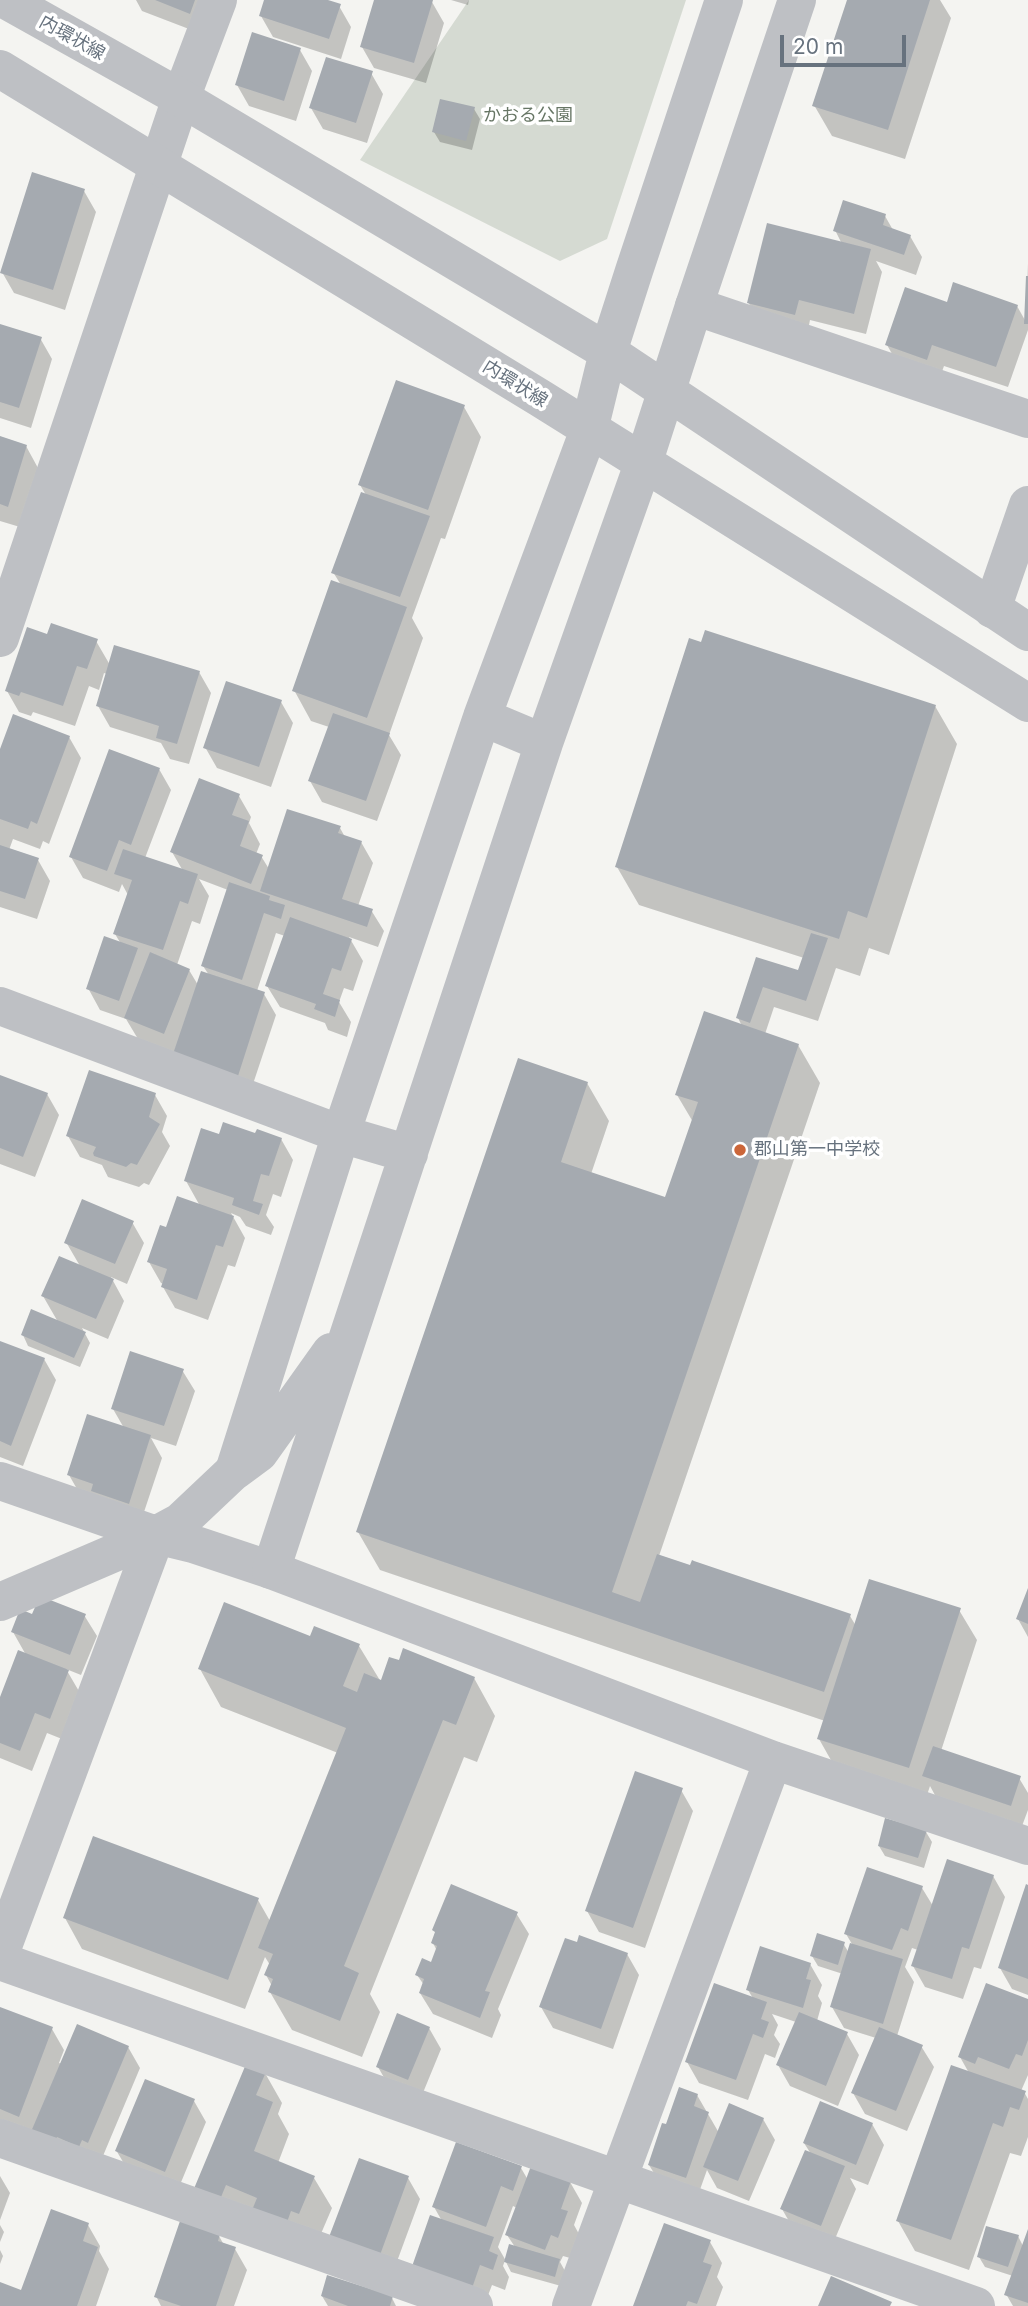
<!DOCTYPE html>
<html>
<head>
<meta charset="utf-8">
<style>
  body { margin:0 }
  #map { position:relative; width:1028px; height:2306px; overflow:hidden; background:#f4f4f1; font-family:Inter,sans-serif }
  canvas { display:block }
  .scale { position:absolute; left:780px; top:35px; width:126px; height:32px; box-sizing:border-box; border:4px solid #67727e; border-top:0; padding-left:9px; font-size:21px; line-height:24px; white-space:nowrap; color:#67727e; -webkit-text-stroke:5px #fff; paint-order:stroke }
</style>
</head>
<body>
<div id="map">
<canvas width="1028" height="2306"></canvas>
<div class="scale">20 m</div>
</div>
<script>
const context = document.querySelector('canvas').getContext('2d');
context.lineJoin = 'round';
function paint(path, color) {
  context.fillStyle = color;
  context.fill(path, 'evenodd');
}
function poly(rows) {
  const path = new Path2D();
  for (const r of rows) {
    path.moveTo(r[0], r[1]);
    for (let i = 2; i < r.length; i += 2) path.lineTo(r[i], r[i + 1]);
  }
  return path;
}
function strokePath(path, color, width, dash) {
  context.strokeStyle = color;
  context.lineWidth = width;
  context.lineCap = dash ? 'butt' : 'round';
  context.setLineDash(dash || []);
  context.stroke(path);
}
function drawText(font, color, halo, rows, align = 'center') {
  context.font = font + ' Inter,"Noto Sans JP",sans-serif';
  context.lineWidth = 7;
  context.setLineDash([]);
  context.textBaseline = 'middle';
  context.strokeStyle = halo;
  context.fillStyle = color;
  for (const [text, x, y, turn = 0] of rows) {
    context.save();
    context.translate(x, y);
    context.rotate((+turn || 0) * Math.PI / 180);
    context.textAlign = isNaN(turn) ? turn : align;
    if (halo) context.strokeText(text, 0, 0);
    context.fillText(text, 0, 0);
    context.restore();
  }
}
const green = poly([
  [469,0,686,0,607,239,560,261,360,160]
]);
const shadow = poly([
  [136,0,215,0,202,34,142,11],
  [266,0,322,0,339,6,351,27,341,59,273,37,261,16],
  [376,0,432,2,444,23,426,83,374,68,362,47],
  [451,0,469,0,468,5],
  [848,0,940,0,951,18,905,159,832,136,814,105],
  [300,50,312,71,296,121,249,106,237,85],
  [371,73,383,94,367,143,323,129,311,108],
  [474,109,480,119,472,150,440,142,434,132],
  [84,191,96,212,65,310,14,293,2,272],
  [885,216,893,230,910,236,922,257,916,275,876,261,882,272,866,334,810,320,807,335,761,323,748,302,842,244,835,230],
  [1028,263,1028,330,1008,387,944,366,939,380,899,366,887,345,948,304,1017,306,1026,322],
  [0,326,40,338,52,359,31,428,0,418],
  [464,407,481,437,445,539,441,538,412,618,423,638,389,735,401,755,377,821,322,802,310,781,329,727,311,721,294,690,341,585,333,572,366,495,360,485],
  [0,438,26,446,38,468,20,527,0,521],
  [48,636,96,641,110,665,199,672,211,693,189,764,170,759,161,743,110,727,98,706,107,674,104,673,99,690,89,686,75,726,33,712,31,716,19,712,7,691],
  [281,702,293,723,271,787,217,768,205,747],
  [935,706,957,744,889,955,869,948,860,976,836,968,818,1021,774,1007,765,1034,798,1045,820,1083,659,1556,850,1616,856,1626,959,1610,977,1640,941,1751,1019,1778,1028,1793,1028,1810,1022,1826,936,1797,930,1786,926,1798,836,1769,819,1739,825,1721,380,1570,358,1532,587,1083,609,1121,591,1174,666,1199,693,1122,677,1095,742,1026,738,1018,758,959,799,973,804,958,639,905,617,867],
  [69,737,81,758,49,844,43,841,40,849,13,839,9,850,38,860,50,881,37,919,0,907,0,754],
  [159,769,171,790,145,858,183,871,172,852,239,796,251,817,249,823,260,844,256,854,261,856,269,869,340,828,345,837,361,842,373,863,358,906,371,910,384,931,378,947,349,937,363,961,353,991,344,988,339,1002,351,1022,347,1037,328,1030,325,1023,280,1007,267,986,285,936,276,933,257,991,264,994,276,1015,249,1096,138,1039,126,1019,100,1010,88,988,121,944,115,934,128,895,122,884,119,892,83,878,71,857],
  [199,879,228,890,203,966,209,975,198,985,189,970,177,965,192,921,200,924,209,896],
  [0,1076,47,1094,59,1115,35,1177,0,1164],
  [155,1095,167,1116,162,1132,170,1146,149,1185,144,1183,139,1187,108,1177,102,1165,80,1157,68,1136],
  [256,1135,281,1139,293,1160,281,1197,273,1194,266,1215,274,1227,271,1235,246,1226,240,1217,231,1213,245,1238,235,1267,228,1265,208,1320,175,1308,163,1287,164,1284,161,1283,149,1262,167,1229,200,1206,186,1181,220,1136],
  [132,1222,144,1243,127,1284,111,1277,124,1301,108,1339,82,1328,90,1343,80,1367,28,1346,23,1335,58,1322,43,1296,80,1266,66,1242],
  [0,1343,44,1359,56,1380,23,1466,0,1457],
  [182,1370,195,1391,176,1446,151,1438,162,1458,140,1524,81,1496,69,1475,124,1428,113,1409],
  [1028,1592,1028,1637,1018,1619],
  [84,1615,97,1636,81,1675,66,1669,80,1693,62,1739,47,1733,32,1771,0,1758,0,1702,26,1655,13,1632,33,1616],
  [311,1638,359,1646,381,1682,400,1663,474,1678,495,1716,477,1762,464,1757,370,1994,380,2012,362,2057,292,2030,270,1992,272,1986,266,1975,270,1965,265,1957,245,2009,82,1949,65,1918,258,1900,270,1921,338,1753,221,1707,200,1669],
  [681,1790,693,1811,645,1948,599,1932,587,1911],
  [926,1832,932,1842,924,1868,885,1856,879,1846],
  [993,1876,1005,1897,981,1969,974,1967,963,1999,925,1987,913,1966,918,1950,912,1948,905,1967,914,1982,897,2036,921,2046,934,2067,907,2131,865,2114,853,2093,876,2038,844,2028,832,2007,843,1974,818,1966,812,1956,843,1943,849,1953,852,1944,846,1934,922,1888,933,1906],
  [1028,1887,1028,1995,1012,1989,1000,1968],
  [516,1913,529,1934,498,2009,501,2015,492,2038,433,2014,420,1993,424,1985,417,1975,432,1964,437,1951,433,1943],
  [627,1954,639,1975,613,2049,553,2028,541,2007],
  [810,1964,822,1985,818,1996,822,2003,817,2021,847,2034,859,2055,838,2106,790,2086,778,2065,796,2022,772,2014,778,2025,774,2035,780,2044,775,2058,765,2054,748,2100,699,2083,687,2062,754,2000,748,1990],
  [1028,2001,1028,2075,1021,2091,1024,2092,1028,2099,1028,2137,1021,2156,1010,2153,969,2270,915,2251,898,2221,969,2073,960,2057],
  [0,2009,52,2029,64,2050,59,2063,62,2064,128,2047,140,2068,100,2163,0,2125],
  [429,2028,441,2049,420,2100,390,2088,378,2067],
  [265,2073,282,2103,278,2114,289,2134,278,2163,314,2178,332,2208,317,2243,195,2191],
  [697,2095,719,2133,763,2119,775,2140,749,2201,717,2188,707,2170,697,2198,662,2186,649,2165,667,2127],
  [194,2101,206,2122,177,2192,129,2172,116,2150],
  [872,2124,884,2145,868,2185,850,2178,856,2189,832,2246,794,2230,782,2209,811,2154,804,2143],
  [521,2168,528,2180,570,2182,582,2203,574,2225,579,2234,570,2258,563,2256,560,2262,565,2271,561,2286,511,2272,505,2260,503,2266,509,2277,505,2290,492,2285,484,2306,451,2306,442,2221,434,2207],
  [513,2206,517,2208,507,2235,515,2247,506,2261,498,2247],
  [0,2176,10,2193,0,2220],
  [408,2178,420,2199,392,2275,331,2237],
  [0,2225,4,2232,0,2242],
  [88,2225,100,2246,99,2251,109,2269,96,2306,0,2306,0,2289,22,2292],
  [1028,2233,1028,2306,1013,2306,1006,2294,1013,2276,985,2267,979,2257,1018,2236,1023,2246],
  [219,2236,224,2245,235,2249,247,2270,234,2306,161,2306,156,2296],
  [710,2242,722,2263,717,2277,723,2287,716,2306,635,2306],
  [0,2250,3,2256,0,2264],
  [322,2296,392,2298,396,2306,328,2306]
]);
const building = poly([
  [155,0,195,0,190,14],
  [264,0,328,0,341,4,329,39,259,16],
  [374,0,433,0,414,63,360,47],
  [847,0,930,0,888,130,812,106],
  [252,32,301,48,284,101,235,85],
  [326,57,373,71,356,123,309,108],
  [440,99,475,107,466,141,432,132],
  [32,172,85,189,53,290,0,273],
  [843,200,886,214,883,225,911,235,904,255,833,231],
  [767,223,871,249,854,314,799,300,795,315,747,303],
  [1026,276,1028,276,1028,324,1024,324],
  [953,282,1018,305,996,367,932,345,927,360,885,345,905,287,947,302],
  [0,324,42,337,19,408,0,402],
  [396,380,465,405,428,510,358,485],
  [0,436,27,445,8,507,0,504],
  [361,492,430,516,400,597,331,573],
  [331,580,407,607,367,718,292,691],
  [51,623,98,639,87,669,77,666,63,706,21,692,19,696,5,691,27,627,47,634],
  [705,630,936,705,867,918,848,911,839,939,615,867,689,638,701,642],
  [114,645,200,671,177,744,156,738,159,726,96,706],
  [226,681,282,700,259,767,203,748],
  [333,713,390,733,366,801,308,781],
  [13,714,70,736,37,824,31,821,28,829,0,819,0,749],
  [109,749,160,768,131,845,119,840,107,871,69,857],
  [199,778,240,794,232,815,249,821,240,846,263,855,251,884,170,852],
  [287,809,341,826,338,833,362,841,342,899,373,909,367,927,260,891],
  [0,845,39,858,25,899,0,891],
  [123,849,198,874,188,904,180,901,163,950,113,934,132,880,114,874],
  [229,882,270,896,269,900,285,905,281,919,264,913,242,980,201,966],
  [290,917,352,939,341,971,332,968,323,994,340,1000,335,1017,314,1009,316,1004,265,986],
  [811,933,828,938,806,1001,763,987,750,1023,736,1018,756,957,798,970],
  [104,936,138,948,119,1001,86,989],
  [150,952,190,969,164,1034,124,1018],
  [201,971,265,992,238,1076,173,1054],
  [704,1011,799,1044,612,1592,640,1602,657,1554,690,1565,692,1560,694,1561,851,1614,824,1692,356,1532,518,1058,588,1082,561,1162,665,1197,698,1102,675,1095],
  [89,1070,156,1093,149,1117,160,1124,137,1165,131,1163,126,1167,94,1156,93,1153,96,1147,66,1136],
  [0,1075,48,1093,23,1157,0,1148],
  [223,1122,255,1133,257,1129,282,1138,269,1176,261,1174,253,1201,263,1204,259,1215,232,1205,234,1198,184,1181,201,1128,219,1134],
  [177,1196,234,1216,223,1247,216,1245,197,1300,161,1287,167,1269,147,1262,160,1225,166,1227],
  [82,1199,134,1221,115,1264,64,1243],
  [59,1256,114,1279,96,1319,41,1296],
  [31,1309,86,1332,74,1358,21,1335],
  [0,1341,45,1358,11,1446,0,1441],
  [130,1351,184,1369,164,1426,111,1409],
  [87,1414,151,1435,129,1504,91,1491,93,1484,67,1475],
  [869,1579,961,1608,909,1768,817,1739],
  [1028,1588,1028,1624,1016,1619],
  [40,1596,86,1614,70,1655,11,1632,20,1609,32,1614],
  [224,1602,310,1636,314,1626,360,1644,343,1686,357,1692,364,1673,381,1680,389,1657,399,1660,403,1648,475,1677,456,1725,443,1720,344,1966,359,1973,340,2021,268,1992,273,1979,264,1975,273,1954,258,1948,346,1728,198,1669],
  [18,1650,69,1670,50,1719,35,1713,20,1751,0,1743,0,1697],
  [933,1746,1021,1776,1011,1806,922,1776],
  [635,1771,683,1788,633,1928,585,1911],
  [885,1818,927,1830,918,1858,878,1846],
  [93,1836,259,1898,228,1980,63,1918],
  [947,1859,994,1875,969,1949,962,1947,952,1979,911,1966],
  [867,1867,923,1886,908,1931,901,1928,892,1950,844,1934],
  [451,1884,518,1912,485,1991,490,1992,480,2018,419,1993,424,1979,415,1975,422,1958,431,1962,437,1946,431,1943,435,1932,432,1930],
  [1026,1884,1028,1885,1028,1979,998,1968],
  [817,1933,845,1942,838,1965,810,1956],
  [579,1935,628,1953,601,2029,539,2007,565,1938,577,1942],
  [850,1943,903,1959,883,2024,830,2007],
  [760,1946,811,1963,806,1979,811,1980,803,2008,746,1990],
  [714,1983,767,2002,761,2019,769,2022,763,2038,753,2034,736,2080,685,2062],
  [986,1983,1028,1999,1028,2040,1022,2056,1016,2054,1009,2069,978,2057,975,2064,958,2057],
  [0,2007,53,2027,19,2117,0,2109],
  [799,2012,848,2032,826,2086,776,2065],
  [397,2013,430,2027,408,2080,376,2067],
  [77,2024,129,2046,88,2143,82,2140,79,2147,57,2137,54,2144,30,2134],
  [879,2027,923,2045,896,2111,851,2093],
  [246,2064,266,2072,256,2095,273,2102,254,2151,315,2176,299,2214,291,2211,286,2225,252,2210,257,2198,226,2185,219,2202,193,2191],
  [951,2065,1026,2091,1019,2110,1010,2107,1003,2127,993,2123,951,2240,896,2221],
  [145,2079,195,2099,165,2172,115,2151],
  [679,2087,698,2094,694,2106,709,2112,686,2178,648,2165,662,2123,666,2124],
  [820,2101,873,2123,856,2165,803,2143],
  [729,2103,764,2118,738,2181,703,2167],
  [456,2142,522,2166,513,2191,501,2186,486,2227,432,2207],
  [805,2150,845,2166,821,2226,780,2209],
  [359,2158,409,2176,380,2255,329,2237],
  [531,2166,571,2181,561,2209,568,2211,558,2238,551,2235,545,2250,505,2235],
  [51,2209,89,2223,83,2241,98,2247,77,2306,0,2306,0,2282,21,2290],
  [430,2215,494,2237,489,2251,498,2255,493,2270,480,2265,469,2297,409,2275],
  [180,2221,220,2234,218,2241,236,2247,216,2306,181,2306,154,2297],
  [664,2223,711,2240,703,2262,712,2265,697,2304,688,2301,686,2306,633,2306],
  [986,2226,1019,2235,1008,2267,977,2257],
  [1028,2229,1028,2303,1004,2295],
  [509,2244,560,2259,555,2277,504,2262],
  [327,2275,393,2296,390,2306,348,2306,321,2296],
  [831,2276,892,2302,890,2306,818,2306]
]);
const minor = poly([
  [694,306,1028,419],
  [992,609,1028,505],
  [0,638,181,98,218,0],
  [0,1006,341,1134],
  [0,1481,156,1535,193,1544,271,1570,773,1760,1028,1846],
  [0,1602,156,1535,180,1522,234,1471],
  [0,1954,156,1535],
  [0,1961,976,2306],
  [0,2138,474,2306],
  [571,2306,773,1760]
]);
const tertiary = poly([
  [6,0,181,98,608,352,1028,632],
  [0,69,540,398,1028,703],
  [482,717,544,743],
  [341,1134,409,1154],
  [236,1470,259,1453,331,1352],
  [234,1471,341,1134,482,717,589,430,608,352,634,271,724,0],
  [271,1570,544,743,643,464,694,306,797,0]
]);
const markers = [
  [740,1150,7,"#cb6639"]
];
const streetNames = [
  ["内環状線",72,38,29],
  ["内環状線",515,384,32]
];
const parkNames = [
  ["かおる公園",528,116]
];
const poiNames = [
  ["郡山第一中学校",754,1150]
];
paint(green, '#d5dad2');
paint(shadow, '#0003');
paint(building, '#a5aab0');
strokePath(minor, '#bec0c4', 38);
strokePath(tertiary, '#bec0c4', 38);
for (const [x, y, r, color] of markers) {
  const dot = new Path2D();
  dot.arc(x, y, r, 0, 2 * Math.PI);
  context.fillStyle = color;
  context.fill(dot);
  strokePath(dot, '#fff', 2.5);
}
drawText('18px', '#67727e', '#fff', streetNames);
drawText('18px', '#677665', '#fff', parkNames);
drawText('18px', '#67727e', '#fff', poiNames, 'left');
</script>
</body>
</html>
